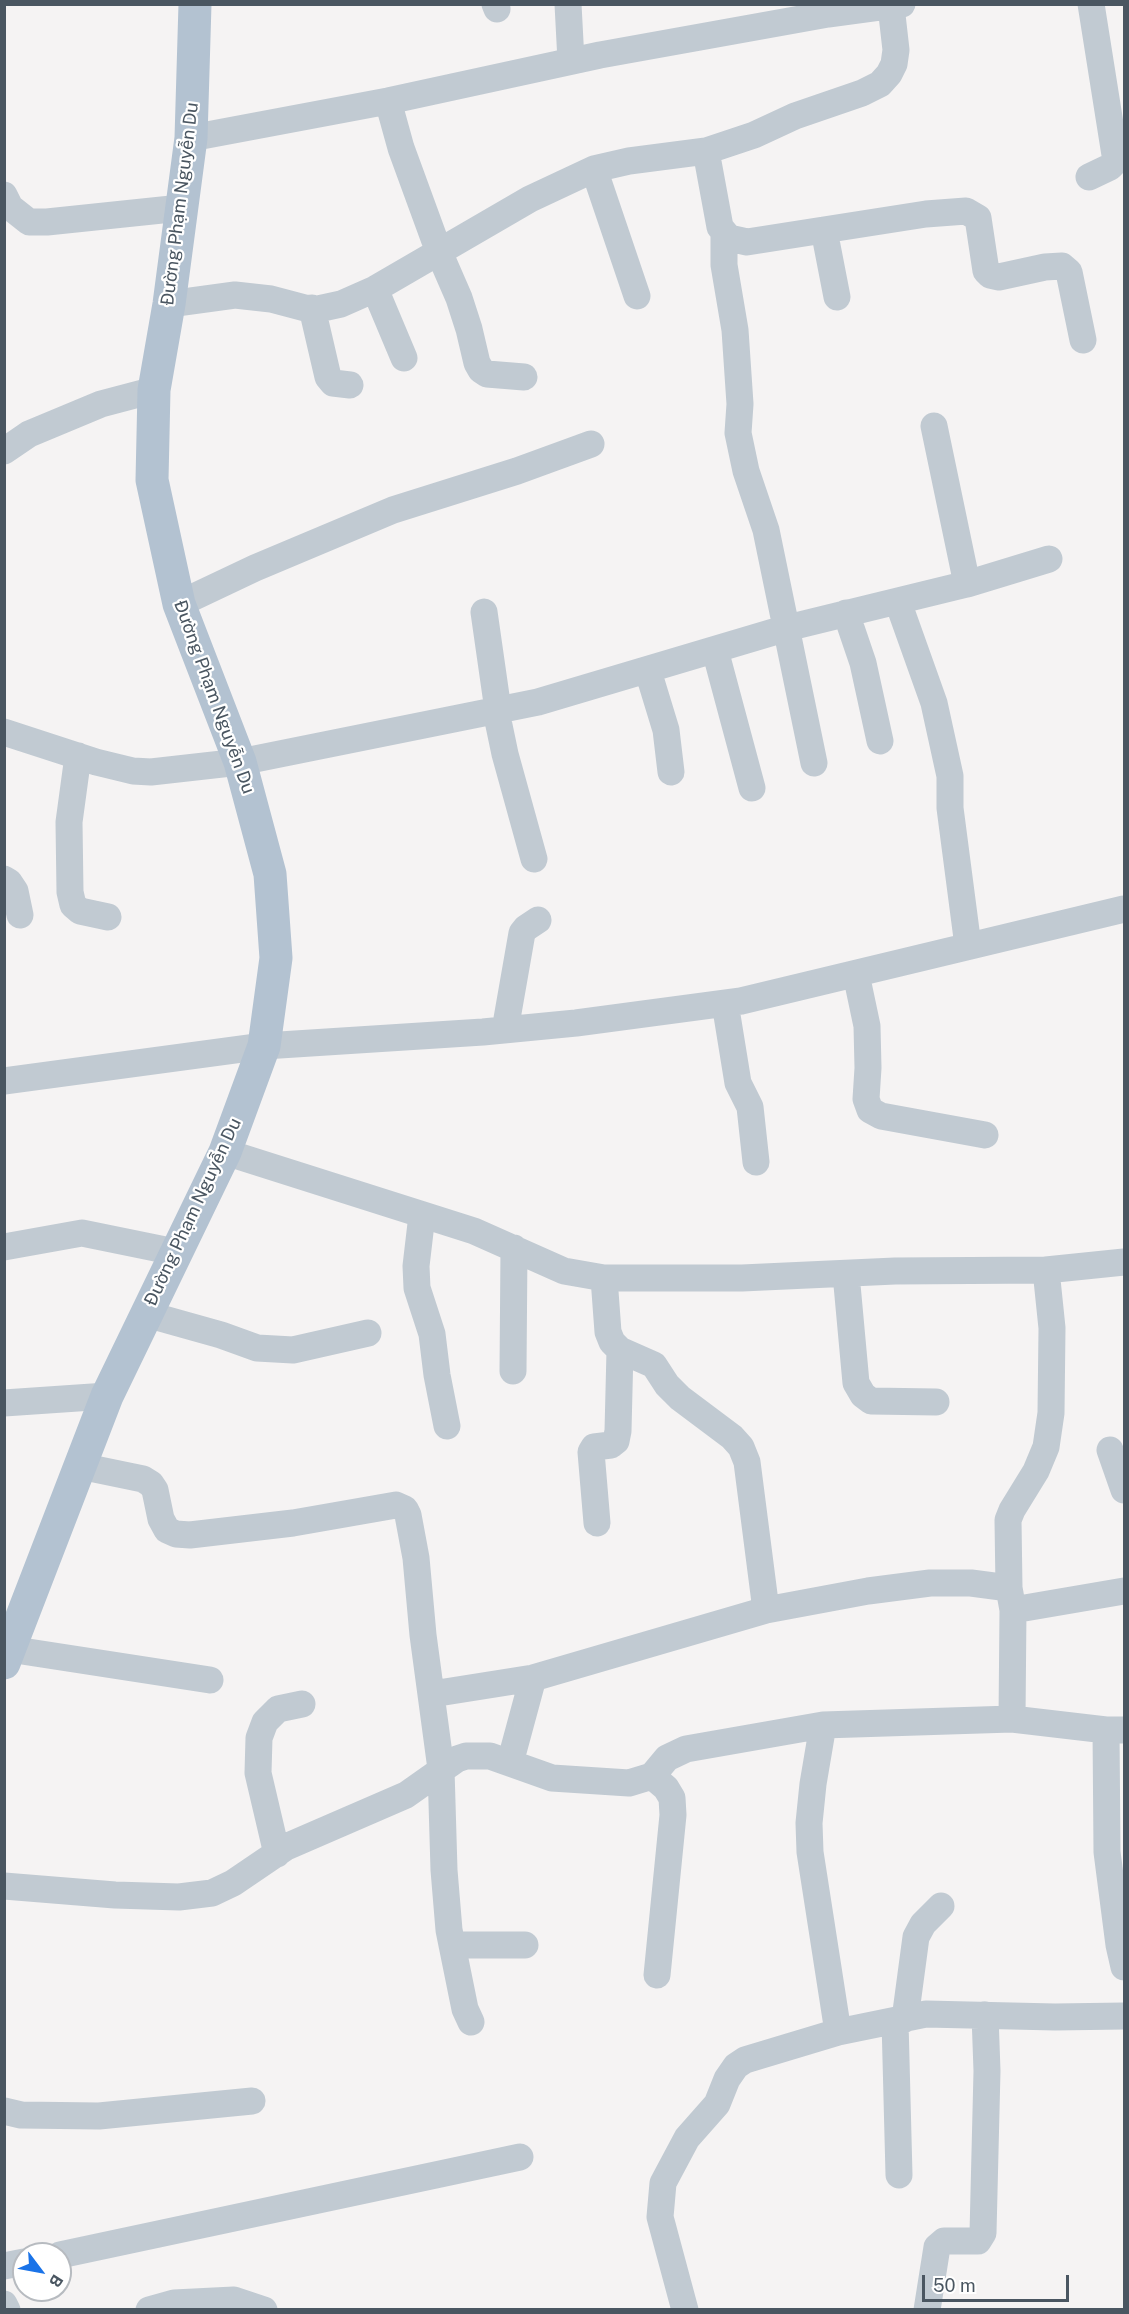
<!DOCTYPE html>
<html>
<head>
<meta charset="utf-8">
<style>
  body { margin:0 }
  #map { position:relative; width:1129px; height:2314px; overflow:hidden; background:#f5f3f3; font-family:"Public Sans",sans-serif }
  canvas { display:block }
  .frame { position:absolute; inset:0; border:6px solid #4a5661; pointer-events:none }
  .north { position:absolute; left:12px; top:2242px; width:60px; height:60px; box-sizing:border-box; background:#fff; border:2px solid #b7bbc0; border-radius:50%; rotate:122deg; font-size:16px; font-weight:700; line-height:24px; text-align:center; color:#4a5661 }
  .north::after { content:''; display:block; margin:auto; width:21px; height:27px; background:#1a73e8; clip-path:polygon(50% 0,100% 100%,50% 72%,0 100%) }
  .scale { position:absolute; left:922px; top:2275px; width:147px; height:27px; box-sizing:border-box; border:3px solid #4a5661; border-top:0; padding-left:8px; font-size:18px; line-height:21px; white-space:nowrap; color:#4a5661; -webkit-text-stroke:4px #fff; paint-order:stroke }
</style>
</head>
<body>
<div id="map">
<canvas width="1129" height="2314"></canvas>
<div class="frame"></div>
<div class="north">B</div>
<div class="scale">50 m</div>
</div>
<script>
const context = document.querySelector('canvas').getContext('2d');
context.lineJoin = 'round';
function poly(rows) {
  const path = new Path2D();
  for (const r of rows) {
    path.moveTo(r[0], r[1]);
    for (let i = 2; i < r.length; i += 2) path.lineTo(r[i], r[i + 1]);
  }
  return path;
}
function strokePath(path, color, width, dash) {
  context.strokeStyle = color;
  context.lineWidth = width;
  context.lineCap = dash ? 'butt' : 'round';
  context.setLineDash(dash || []);
  context.stroke(path);
}
function drawText(font, color, halo, rows, align = 'center') {
  context.font = font + ' "Public Sans",sans-serif';
  context.lineWidth = 4.5;
  context.setLineDash([]);
  context.textBaseline = 'middle';
  context.strokeStyle = halo;
  context.fillStyle = color;
  for (const [text, x, y, turn = 0] of rows) {
    context.save();
    context.translate(x, y);
    context.rotate((+turn || 0) * Math.PI / 180);
    context.textAlign = isNaN(turn) ? turn : align;
    if (halo) context.strokeText(text, 0, 0);
    context.fillText(text, 0, 0);
    context.restore();
  }
}
const minor = poly([
  [495,4,497,9],
  [568,4,571,61],
  [388,101,401,148,439,252,459,298,469,329,477,363,481,370,487,374,524,377],
  [191,138,388,101,600,55,828,14,902,4],
  [706,151,720,227,729,238,747,242,926,214,966,211,978,218,986,271,990,275,999,277,1045,267,1062,266,1069,272,1083,340],
  [594,169,637,296],
  [1089,177,1110,167,1115,162,1115,155,1091,4],
  [4,195,10,207,29,222,47,222,181,208],
  [824,230,837,297],
  [724,234,724,265,735,330,740,404,738,433,746,471,766,530,814,763],
  [375,289,404,358],
  [169,304,235,295,271,299,305,308,318,309,341,304,375,289,530,199,594,169,629,161,706,151,754,135,795,116,862,93,880,84,889,74,894,64,896,50,891,6],
  [312,308,328,377,333,383,350,385],
  [934,426,967,584],
  [4,451,29,434,101,404,154,390],
  [898,602,934,703,950,776,950,808,968,946],
  [179,604,255,568,393,510,517,471,591,444],
  [484,612,498,710],
  [846,613,863,663,880,741],
  [715,650,752,788],
  [648,671,666,730,671,772],
  [496,711,505,754,534,859],
  [4,732,96,762,133,771,151,772,240,762,538,702,787,628,967,584,1049,559],
  [78,756,69,822,70,892,73,905,80,911,108,917],
  [4,879,9,882,15,891,20,915],
  [856,974,867,1026,868,1068,866,1099,870,1110,881,1116,985,1135],
  [725,1003,738,1083,750,1107,756,1162],
  [505,1030,522,933,526,928,538,920],
  [4,1081,264,1046,483,1032,576,1023,741,1001,1124,909],
  [225,1152,474,1231,564,1271,604,1278,742,1278,895,1271,1046,1270,1124,1262],
  [422,1215,416,1266,417,1288,432,1334,437,1375,447,1426],
  [4,1247,82,1233,175,1252],
  [846,1274,856,1383,863,1395,871,1401,936,1402],
  [604,1278,608,1332,612,1342,620,1350,654,1365,667,1385,680,1398,732,1437,741,1447,747,1462,766,1610],
  [146,1314,221,1335,257,1348,293,1350,368,1333],
  [513,1371,514,1248],
  [4,1403,107,1396],
  [1110,1450,1124,1490],
  [80,1466,143,1479,151,1484,155,1490,161,1519,167,1530,176,1534,190,1535,293,1523,396,1505,405,1509,408,1515,416,1558,423,1635,441,1769,444,1870,449,1930,465,2009,471,2022],
  [597,1523,591,1452,594,1447,611,1445,616,1441,618,1431,620,1350],
  [1013,1610,1124,1591],
  [9,1649,210,1680],
  [432,1694,533,1678,766,1610,868,1591,930,1583,971,1583,1009,1588],
  [1012,1719,1013,1610,1009,1588,1008,1520,1012,1510,1036,1471,1046,1447,1051,1413,1052,1328,1046,1270],
  [823,1725,813,1784,809,1823,810,1852,838,2032],
  [1106,1730,1107,1852,1119,1945,1124,1967],
  [510,1763,533,1678],
  [652,1776,666,1788,672,1798,673,1815,657,1975],
  [277,1854,258,1773,259,1738,265,1722,278,1709,302,1704],
  [4,1886,115,1895,179,1897,212,1893,233,1883,286,1847,406,1795,457,1759,466,1756,490,1756,552,1778,629,1783,652,1776,667,1758,686,1749,823,1725,1012,1719,1106,1730,1124,1730],
  [452,1945,525,1945],
  [905,2019,916,1937,923,1924,941,1906],
  [895,2021,899,2175],
  [4,2111,21,2115,99,2116,252,2101],
  [60,2255,520,2157],
  [4,2266,24,2262],
  [4,2304,7,2310],
  [149,2310,174,2303,234,2300,264,2310],
  [685,2310,660,2217,663,2183,687,2138,717,2104,727,2079,736,2066,745,2060,838,2032,926,2014,1055,2017,1124,2016],
  [927,2310,937,2247,944,2241,978,2241,983,2233,987,2071,985,2015]
]);
const major = poly([
  [4,1663,107,1396,225,1152,264,1046,276,958,270,874,240,762,179,604,152,480,154,390,169,304,191,138,195,4]
]);
const streetNames = [
  ["Đường Phạm Nguyễn Du",180,204,-83],
  ["Đường Phạm Nguyễn Du",214,697,70],
  ["Đường Phạm Nguyễn Du",193,1212,-65]
];
strokePath(minor, '#c1cad2', 27);
strokePath(major, '#b3c2d1', 33);
drawText('18px', '#4a5661', '#fff', streetNames);
</script>
</body>
</html>
